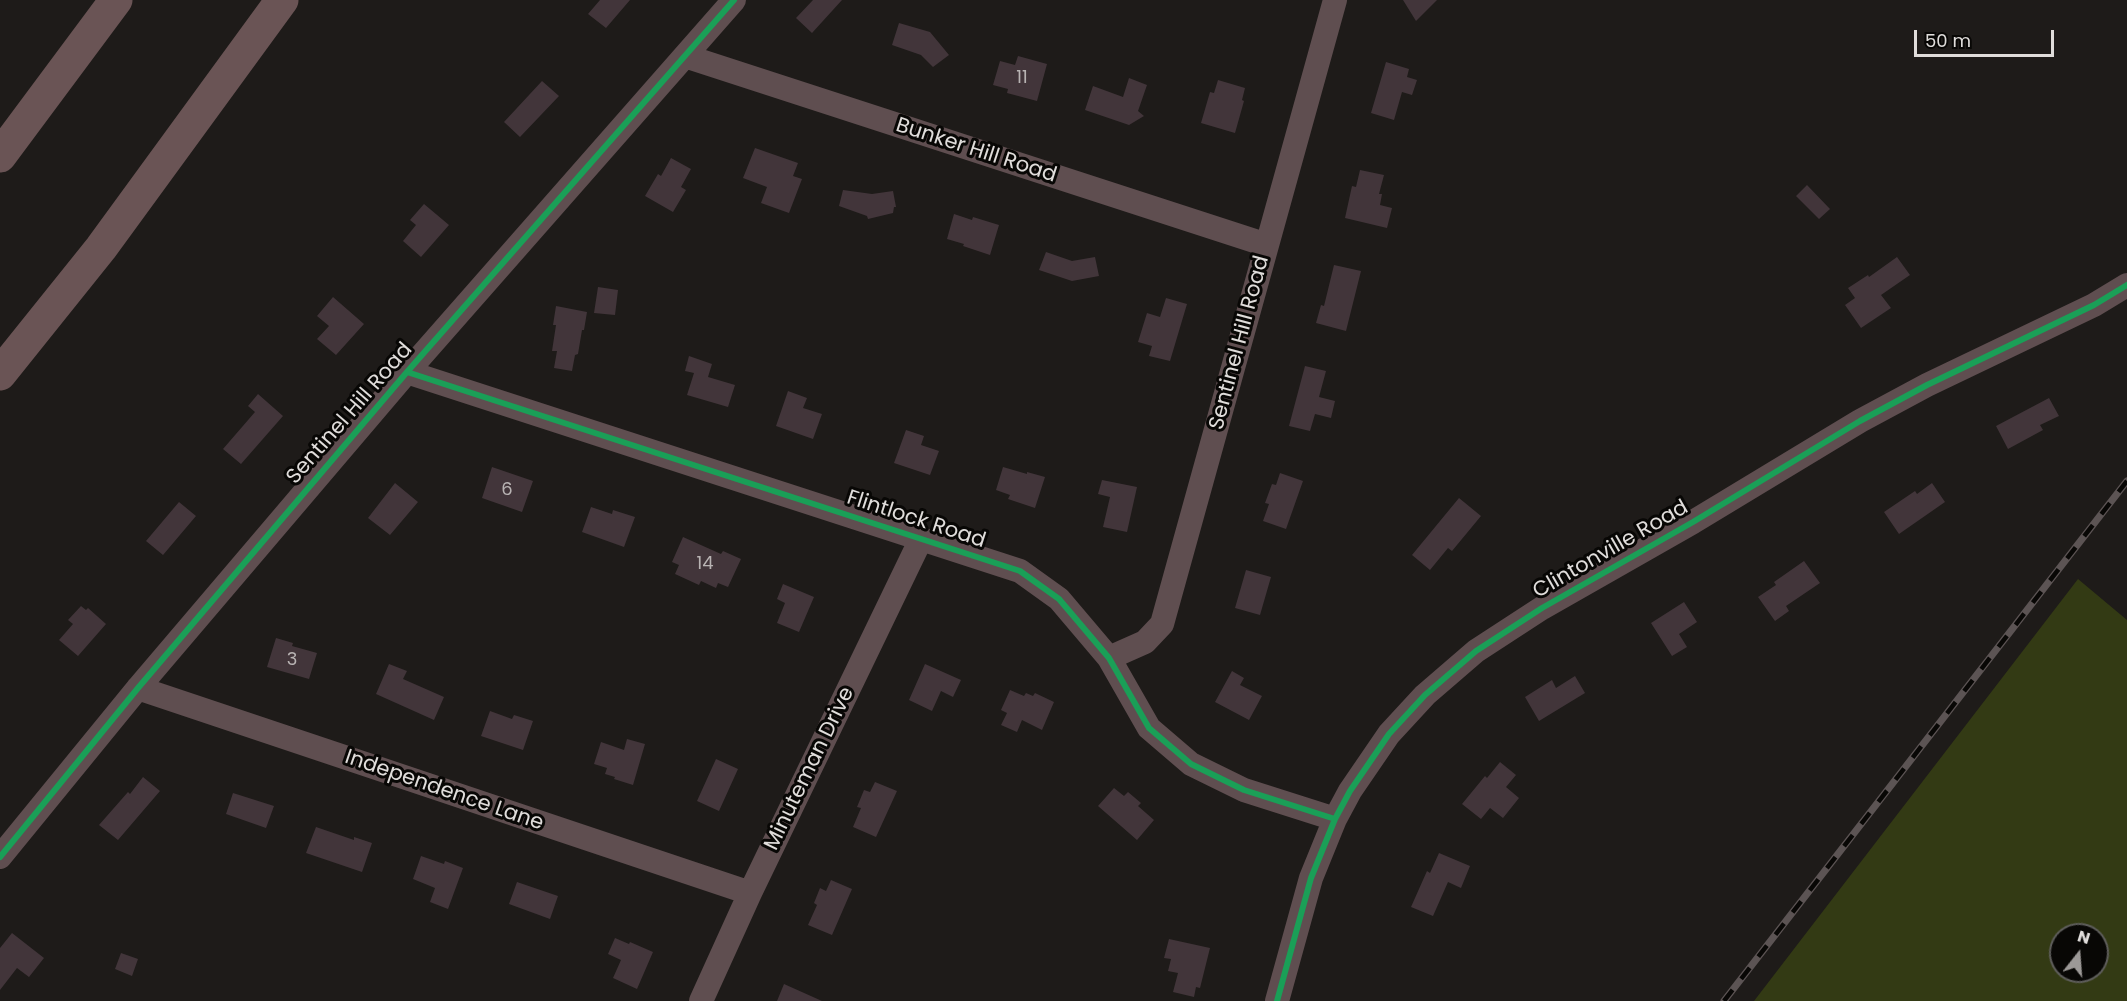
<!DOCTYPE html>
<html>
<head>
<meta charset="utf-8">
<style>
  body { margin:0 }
  #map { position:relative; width:2127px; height:1001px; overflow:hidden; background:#1e1b19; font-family:Poppins,sans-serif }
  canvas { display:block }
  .north { position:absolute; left:2049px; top:923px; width:60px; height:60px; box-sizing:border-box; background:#080705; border:2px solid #5e5d5b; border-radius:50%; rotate:17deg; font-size:16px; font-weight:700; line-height:24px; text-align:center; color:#e0dddb }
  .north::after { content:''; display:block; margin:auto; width:21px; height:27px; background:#9c9997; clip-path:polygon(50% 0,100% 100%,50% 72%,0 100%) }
  .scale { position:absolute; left:1914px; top:30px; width:140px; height:27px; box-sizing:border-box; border:3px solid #e0dddb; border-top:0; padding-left:8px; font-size:18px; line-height:21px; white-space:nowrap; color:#e0dddb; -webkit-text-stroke:4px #080705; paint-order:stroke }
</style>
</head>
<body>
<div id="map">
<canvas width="2127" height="1001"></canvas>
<div class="north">N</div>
<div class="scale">50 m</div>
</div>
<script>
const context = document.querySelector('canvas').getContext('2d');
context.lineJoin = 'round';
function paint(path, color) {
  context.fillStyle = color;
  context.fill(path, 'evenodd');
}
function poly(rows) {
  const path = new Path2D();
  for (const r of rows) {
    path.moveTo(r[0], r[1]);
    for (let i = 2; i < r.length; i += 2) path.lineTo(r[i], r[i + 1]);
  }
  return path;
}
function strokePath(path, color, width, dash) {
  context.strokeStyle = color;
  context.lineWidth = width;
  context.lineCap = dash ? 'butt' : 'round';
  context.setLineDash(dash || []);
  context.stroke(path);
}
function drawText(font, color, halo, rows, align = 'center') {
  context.font = font + ' Poppins,sans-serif';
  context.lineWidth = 6;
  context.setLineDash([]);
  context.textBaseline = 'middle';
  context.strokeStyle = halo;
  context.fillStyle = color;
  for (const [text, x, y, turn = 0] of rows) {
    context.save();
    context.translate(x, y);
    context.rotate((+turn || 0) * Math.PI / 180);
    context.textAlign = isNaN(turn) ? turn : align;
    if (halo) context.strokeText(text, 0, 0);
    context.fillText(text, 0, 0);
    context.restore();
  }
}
const green = poly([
  [2078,579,2127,620,2127,1001,1754,1001],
  [2061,935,2097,935,2097,971,2061,971]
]);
const building = poly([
  [600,0,630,0,606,28,588,14],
  [813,0,842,0,812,33,796,18],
  [1403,0,1437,0,1416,21],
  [899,23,930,32,949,55,933,67,921,55,892,45],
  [1018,56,1047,64,1037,101,1007,93,1008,89,993,85,1000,61,1015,65],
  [1386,62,1409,69,1407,77,1417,80,1412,95,1402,92,1394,120,1371,113],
  [1129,78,1147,85,1138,111,1144,116,1129,125,1085,110,1093,86,1123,97],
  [1218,80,1245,88,1242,100,1244,101,1235,133,1201,123,1210,92,1214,93],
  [542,81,559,96,520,137,504,122],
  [755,148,798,163,793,176,802,179,789,213,761,203,767,187,743,178],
  [671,158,691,169,681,187,686,190,673,212,645,196,658,174,661,176],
  [1360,170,1384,175,1379,194,1382,194,1380,205,1392,208,1387,228,1345,218,1352,186,1356,187],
  [1807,185,1830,209,1819,219,1796,196],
  [843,190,872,194,893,191,896,207,894,207,893,213,868,219,867,216,839,206],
  [424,204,449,225,421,257,403,241,416,225,410,220],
  [954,214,972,220,973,217,999,225,990,255,963,246,964,244,947,239],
  [1046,252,1072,261,1095,257,1099,276,1072,281,1039,270],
  [1897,257,1910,275,1881,295,1891,308,1861,328,1845,305,1855,298,1848,288,1868,275,1869,277],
  [1334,265,1361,271,1346,331,1316,323,1321,305,1324,306],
  [598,287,618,290,615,315,594,313],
  [333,297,364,324,336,355,317,339,329,326,317,316],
  [1166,298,1187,304,1170,361,1149,356,1152,346,1138,342,1147,313,1160,317],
  [556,306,587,312,584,330,582,330,578,354,575,355,572,371,554,368,557,351,552,351,556,325,553,325],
  [689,356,712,364,708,377,735,385,728,407,687,395,694,373,685,371],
  [1305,366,1326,371,1319,397,1335,401,1331,418,1315,414,1310,431,1289,426],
  [788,391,807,398,803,408,822,414,813,439,776,426],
  [258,394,283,416,241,464,223,449,255,412,248,406],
  [2049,398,2059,416,2040,425,2043,430,2008,449,1996,426],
  [906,430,924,436,921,445,939,451,930,475,894,463],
  [492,467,533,481,522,512,482,498],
  [1003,467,1027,474,1027,472,1045,477,1035,508,1008,499,1010,495,996,490],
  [1280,473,1303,481,1286,529,1263,521,1269,504,1265,503,1272,484,1276,485],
  [1102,480,1137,487,1127,532,1103,527,1110,497,1098,494],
  [395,483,418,502,390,535,368,518],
  [1932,483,1945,502,1899,534,1884,512,1915,491,1917,494],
  [1459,498,1481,516,1452,551,1448,548,1430,570,1412,555],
  [179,502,196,516,163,555,146,541],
  [591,507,612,514,613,510,635,517,624,547,582,532],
  [683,537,721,554,723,551,741,559,728,587,718,583,716,588,701,581,699,585,675,574,679,565,672,562],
  [1804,561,1820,583,1786,606,1789,611,1775,621,1758,597,1776,585,1774,582],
  [1246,570,1271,577,1260,615,1235,608],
  [783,584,814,597,799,632,777,623,785,603,777,599],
  [1684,602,1697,622,1679,634,1687,647,1672,656,1651,623],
  [81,606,86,610,88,608,106,624,78,656,59,640,73,624,68,620],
  [276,638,293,643,292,646,317,653,309,679,267,667],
  [389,664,407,671,403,679,444,697,434,720,376,694],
  [925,664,961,680,953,697,941,691,932,711,909,700],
  [1232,671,1244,678,1240,685,1262,696,1249,720,1215,702],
  [1575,676,1585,693,1539,721,1525,697,1552,680,1556,688],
  [1010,690,1024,696,1026,693,1033,696,1035,693,1054,702,1042,730,1022,720,1017,732,1001,725,1007,713,1001,710],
  [490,711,512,719,514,715,533,721,523,750,481,736],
  [627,739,645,744,633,785,614,779,615,777,605,774,607,768,594,764,601,742,624,750],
  [716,759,738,769,719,811,697,801],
  [1500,762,1516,775,1506,787,1519,798,1503,818,1490,808,1481,819,1462,804,1485,776,1487,778],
  [143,777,160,791,118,840,99,825,128,792,130,794],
  [875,782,897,791,876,837,853,827,861,808,857,807,864,790,870,792],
  [1114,788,1124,796,1128,792,1141,803,1138,806,1154,820,1137,840,1098,806],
  [233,793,274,806,266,828,226,814],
  [316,827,354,840,354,837,372,843,362,872,306,853],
  [1439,853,1470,866,1461,888,1448,882,1433,916,1411,907,1427,871,1430,873],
  [421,856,444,864,445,861,463,868,448,909,430,902,435,888,413,879],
  [831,880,852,889,832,935,808,925,817,905,814,903,820,888,826,891],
  [517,882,558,896,550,919,509,904],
  [12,933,44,958,29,977,17,968,0,990,0,948],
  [615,938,629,944,630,942,653,952,637,989,613,978,621,960,608,954],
  [1169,939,1210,948,1200,988,1196,987,1194,997,1173,992,1178,973,1168,971,1171,959,1164,958],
  [121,953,138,959,132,976,115,969],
  [784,984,822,1001,777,1001]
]);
const minor = poly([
  [685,56,1267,245],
  [407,372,1020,571,1059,599,1109,658,1149,728,1191,764,1244,790,1335,819],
  [1109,658,1145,642,1162,624,1335,0],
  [138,688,750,893],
  [0,857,138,688,407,372,734,0],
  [701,1001,750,893,921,539],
  [1277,1001,1311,878,1335,819,1350,791,1389,734,1425,695,1476,651,1542,608,1693,522,1860,421,1927,385,2094,305,2127,285]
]);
const highway = poly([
  [0,156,116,0],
  [0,374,101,248,282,0]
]);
const rail = poly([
  [1724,1001,2127,481]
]);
const cycleway = poly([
  [407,372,1020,571,1059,599,1109,658,1149,728,1191,764,1244,790,1335,819],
  [0,857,138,688,407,372,734,0],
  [1277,1001,1311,878,1335,819,1350,791,1389,734,1425,695,1476,651,1542,608,1693,522,1860,421,1927,385,2094,305,2127,285]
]);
const numberNames = [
  ["11",1022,78],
  ["6",507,490],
  ["14",705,564],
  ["3",292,660]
];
const streetNames = [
  ["Bunker Hill Road",976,151,18],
  ["Sentinel Hill Road",1240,343,-75],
  ["Sentinel Hill Road",350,414,-49],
  ["Flintlock Road",916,520,18],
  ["Clintonville Road",1611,550,-30],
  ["Minuteman Drive",810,769,-64],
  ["Independence Lane",444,791,19]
];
paint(green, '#333a14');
paint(building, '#42353a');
strokePath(minor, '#5f4e50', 24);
strokePath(highway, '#6a5455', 33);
strokePath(rail, '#5c5454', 7);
strokePath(rail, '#080705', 4.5, [14]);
strokePath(cycleway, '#1a9f57', 6);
drawText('18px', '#b8b3b3', null, numberNames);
drawText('21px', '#e0dddb', '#080705', streetNames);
</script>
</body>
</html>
